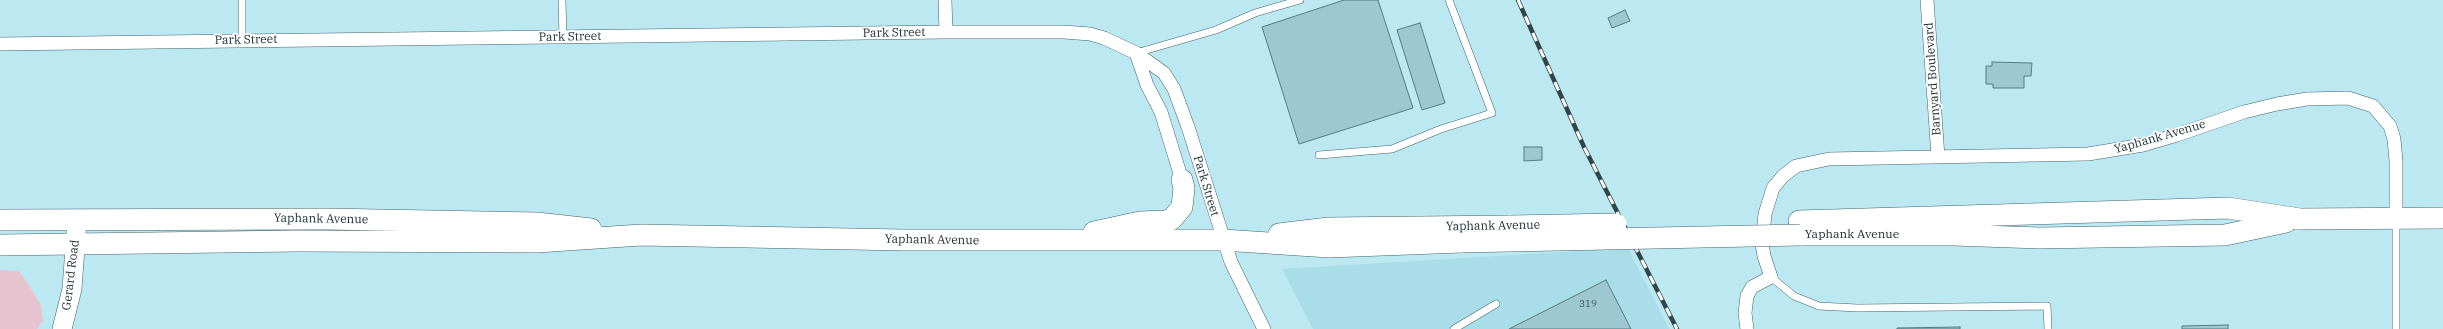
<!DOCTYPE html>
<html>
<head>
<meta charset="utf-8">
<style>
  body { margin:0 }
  canvas { display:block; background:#bce8f2 }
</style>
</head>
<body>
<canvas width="2443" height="329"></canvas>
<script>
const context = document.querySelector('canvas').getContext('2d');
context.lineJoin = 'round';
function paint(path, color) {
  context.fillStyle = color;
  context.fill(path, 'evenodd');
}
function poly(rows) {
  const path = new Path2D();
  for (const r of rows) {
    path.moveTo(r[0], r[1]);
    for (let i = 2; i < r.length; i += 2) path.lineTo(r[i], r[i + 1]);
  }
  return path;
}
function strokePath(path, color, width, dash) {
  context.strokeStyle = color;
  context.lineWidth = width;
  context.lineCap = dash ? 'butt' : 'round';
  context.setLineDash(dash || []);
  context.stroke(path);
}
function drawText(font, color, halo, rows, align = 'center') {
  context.font = font + ' "IBM Plex Serif",serif';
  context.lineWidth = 3.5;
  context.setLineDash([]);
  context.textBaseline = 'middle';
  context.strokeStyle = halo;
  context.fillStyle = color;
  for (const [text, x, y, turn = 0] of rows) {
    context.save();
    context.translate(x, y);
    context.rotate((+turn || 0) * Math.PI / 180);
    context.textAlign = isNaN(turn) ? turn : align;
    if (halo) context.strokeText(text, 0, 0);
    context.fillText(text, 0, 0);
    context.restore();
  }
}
const built = poly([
  [1628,248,1669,329,1313,329,1282,269]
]);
const green = poly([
  [0,270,19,271,30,287,41,305,43,321,37,329,0,329]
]);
const building = poly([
  [1344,0,1378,0,1413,108,1299,144,1262,27,1344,0],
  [1625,10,1630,21,1612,28,1608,18,1625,10],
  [1420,23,1445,103,1422,110,1397,30,1420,23],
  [1992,62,2032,63,2031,76,2024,76,2024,88,1993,88,1993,84,1986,84,1986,66,1992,66,1992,62],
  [1524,147,1542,147,1542,160,1524,161,1524,147],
  [1606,280,1631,329,1509,329,1606,280],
  [2228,325,2228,329,2182,329,2182,326,2228,325],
  [1960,327,1960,329,1897,329,1897,328,1960,327]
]);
const lane = poly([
  [242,0,242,40],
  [562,0,563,38],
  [1136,53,1216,30,1255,13,1300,0],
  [1319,155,1392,149,1441,129,1492,113,1449,0],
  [2396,220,2396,329],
  [1771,277,1794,296,1819,306,1857,308,2047,306,2048,329],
  [1454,329,1496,304]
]);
const street = poly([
  [945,0,946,32],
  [1927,0,1938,157],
  [0,44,946,32,1064,32,1090,34,1104,38,1136,53,1164,73,1174,89,1188,127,1231,262,1264,329],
  [1136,53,1147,85,1161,112,1182,180],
  [1747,329,1745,313,1747,296,1752,287,1771,277,1764,256,1762,244,1765,214,1773,188,1783,176,1796,166,1829,159,2088,154,2143,145,2177,135,2244,112,2277,104,2307,99,2348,98,2373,106,2390,126,2394,139,2396,161,2396,218]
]);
const secondary = poly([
  [62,329,72,289,77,220]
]);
const primary = poly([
  [0,220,326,219,537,223,591,229],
  [1799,221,2228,208,2300,219,2443,218],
  [1094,232,1140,222,1166,221,1172,219,1182,207,1184,188,1182,180],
  [1279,234,1329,228,1510,226],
  [1803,235,1954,235,2039,238,2225,235,2286,222],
  [0,245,297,241,537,242,641,235,904,240,1223,240,1329,247,1462,242]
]);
const rail = poly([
  [1518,0,1584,147,1677,329]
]);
const primaryBridge = poly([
  [1510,226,1616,224],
  [1462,242,1800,235]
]);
const numberNames = [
  ["319",1588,304]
];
const streetNames = [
  ["Park Street",894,33,-1],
  ["Park Street",570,37,-1],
  ["Park Street",246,40,-1],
  ["Barnyard Boulevard",1933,79,-94],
  ["Yaphank Avenue",2160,137,-16],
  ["Park Street",1206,186,73],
  ["Yaphank Avenue",321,219,1],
  ["Yaphank Avenue",1493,226,-1],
  ["Yaphank Avenue",1852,235],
  ["Yaphank Avenue",932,240,1],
  ["Gerard Road",71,275,-83]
];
paint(built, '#a8dde9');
paint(green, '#e5c4cf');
paint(building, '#9dc7d1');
strokePath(building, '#537b84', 1);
strokePath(lane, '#3d646d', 8);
strokePath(street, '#3d646d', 14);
strokePath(secondary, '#3d646d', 20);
strokePath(primary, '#3d646d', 22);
strokePath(lane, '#fff', 7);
strokePath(street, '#fff', 13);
strokePath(secondary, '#fff', 19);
strokePath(primary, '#fff', 21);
strokePath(rail, '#314448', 4.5);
strokePath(rail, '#fff', 3, [9]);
strokePath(primaryBridge, '#3d646d', 22, []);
strokePath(primaryBridge, '#fff', 21);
drawText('10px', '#40575c', null, numberNames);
drawText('12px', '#213235', '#fff', streetNames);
</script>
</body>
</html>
